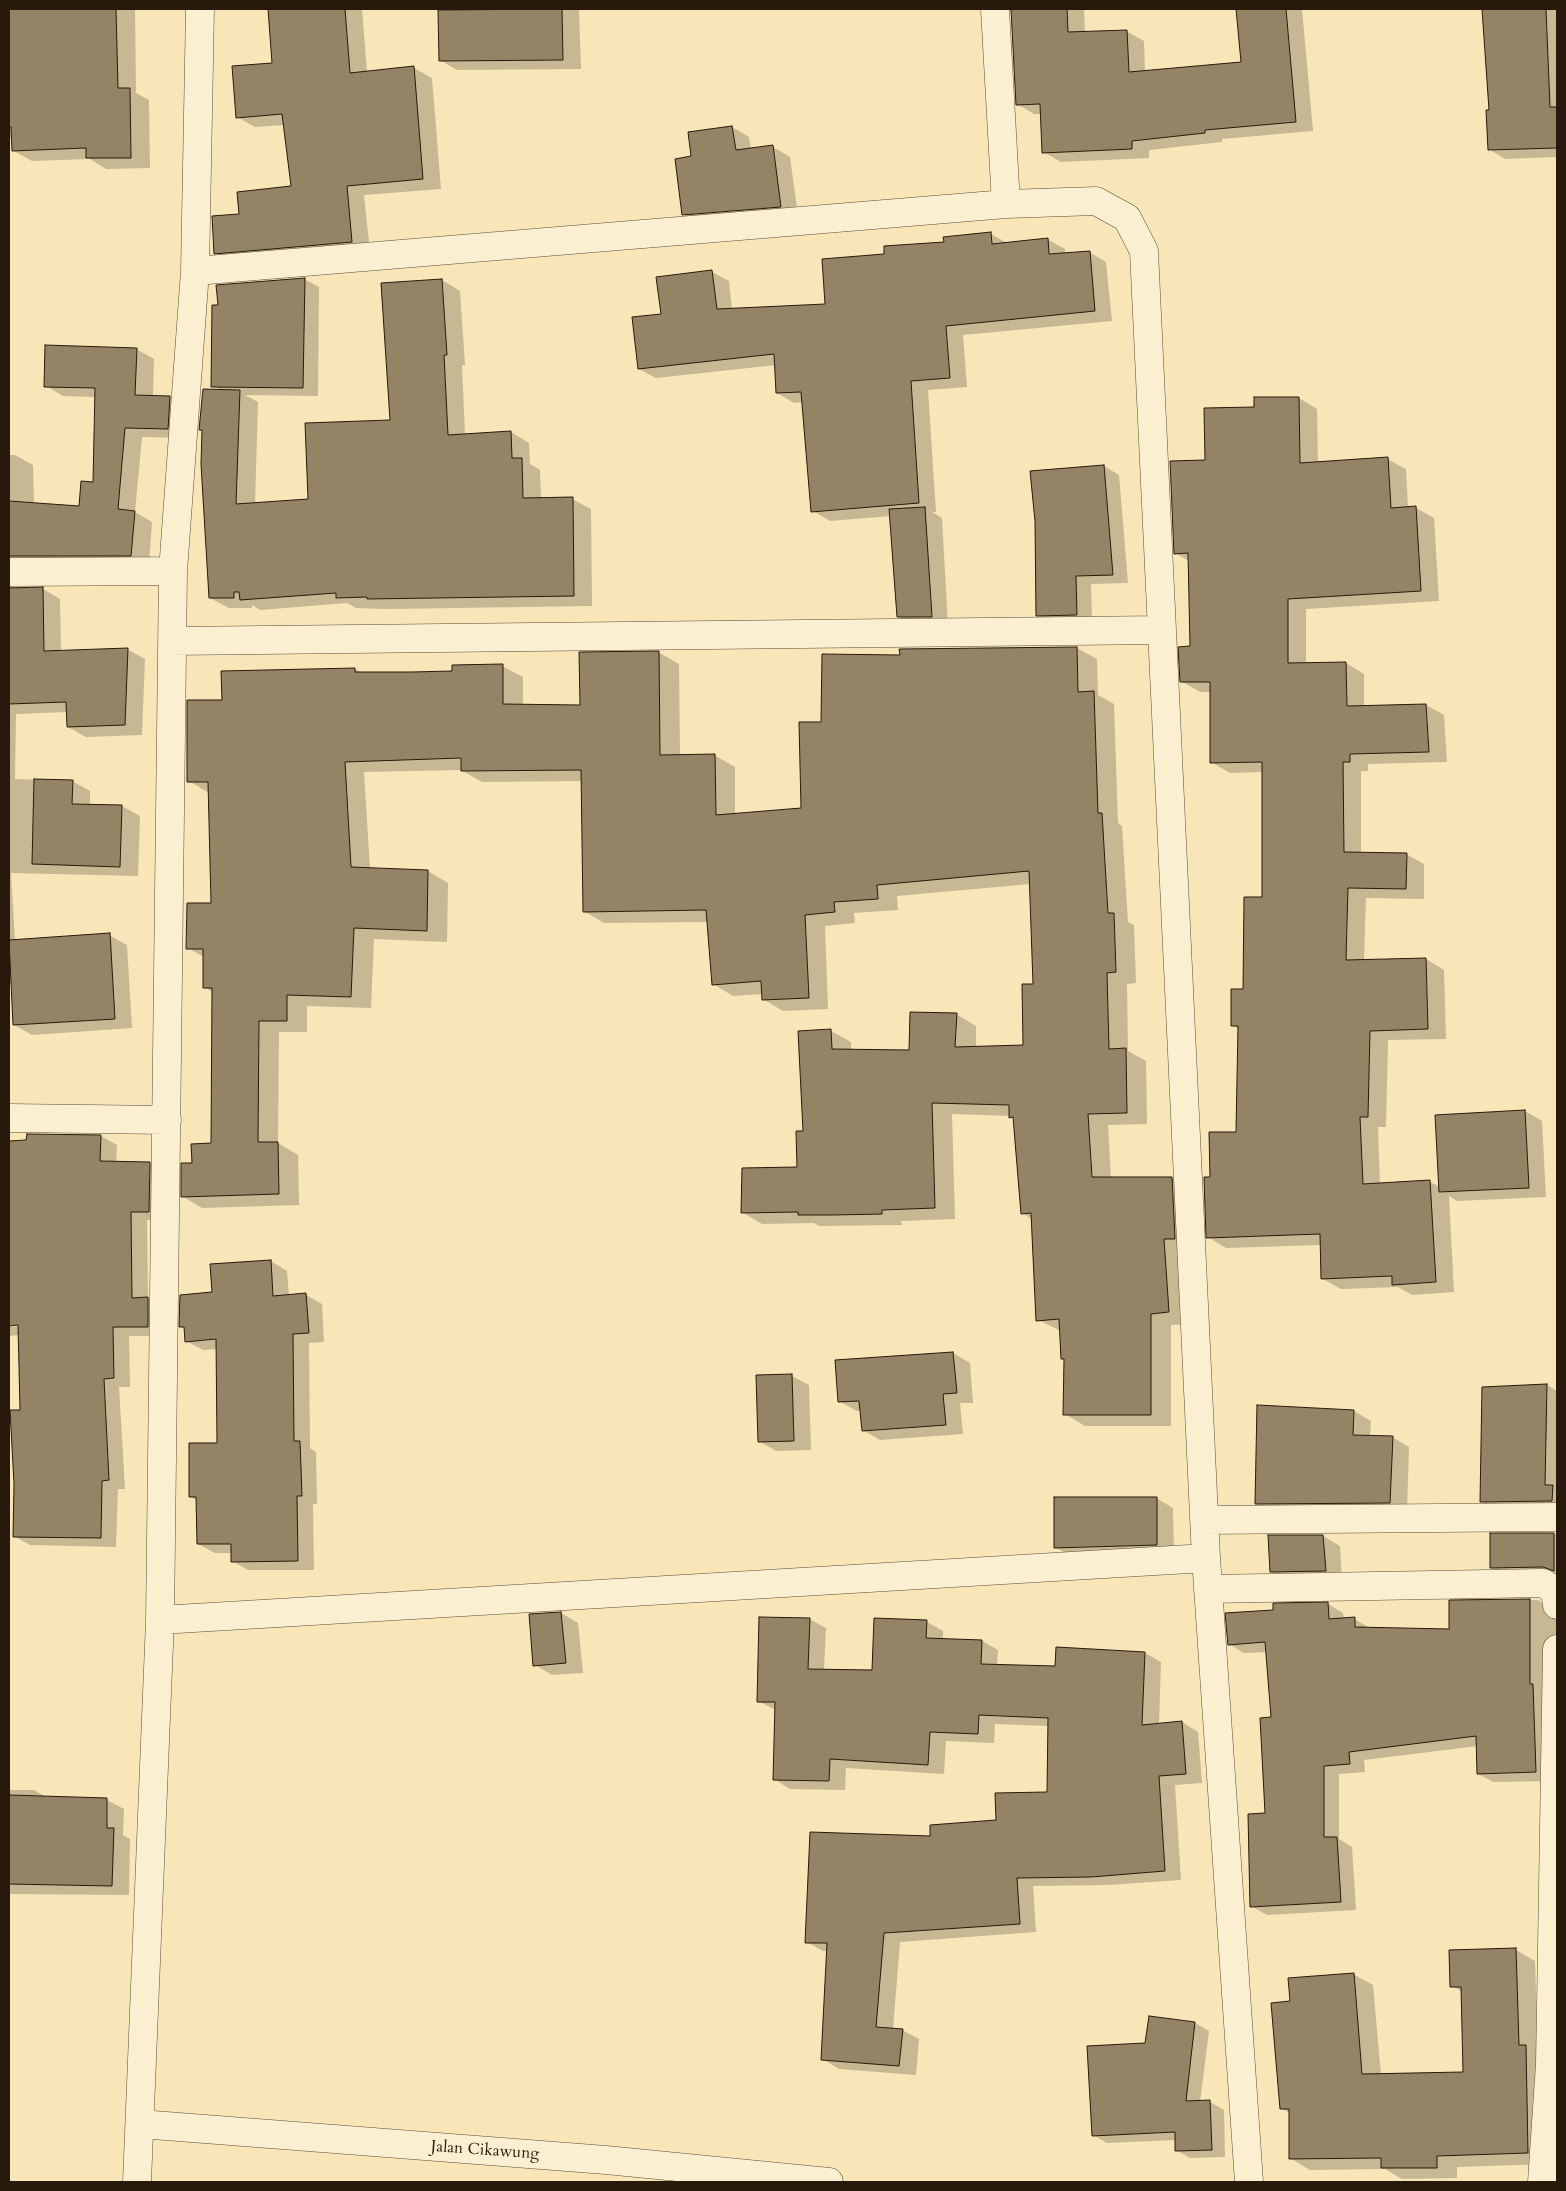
<!DOCTYPE html>
<html>
<head>
<meta charset="utf-8">
<style>
  body { margin:0 }
  #map { position:relative; width:1566px; height:2191px; overflow:hidden; background:#f8e6b8; font-family:Cardo,serif }
  canvas { display:block }
  .frame { position:absolute; inset:0; border:10px solid #27190b; pointer-events:none }
</style>
</head>
<body>
<div id="map">
<canvas width="1566" height="2191"></canvas>
<div class="frame"></div>
</div>
<script>
const context = document.querySelector('canvas').getContext('2d');
context.lineJoin = 'round';
function paint(path, color) {
  context.fillStyle = color;
  context.fill(path, 'evenodd');
}
function poly(rows) {
  const path = new Path2D();
  for (const r of rows) {
    path.moveTo(r[0], r[1]);
    for (let i = 2; i < r.length; i += 2) path.lineTo(r[i], r[i + 1]);
  }
  return path;
}
function strokePath(path, color, width, dash) {
  context.strokeStyle = color;
  context.lineWidth = width;
  context.lineCap = dash ? 'butt' : 'round';
  context.setLineDash(dash || []);
  context.stroke(path);
}
function drawText(font, color, halo, rows, align = 'center') {
  context.font = font + ' Cardo,serif';
  context.lineWidth = 4;
  context.setLineDash([]);
  context.textBaseline = 'middle';
  context.strokeStyle = halo;
  context.fillStyle = color;
  for (const [text, x, y, turn = 0] of rows) {
    context.save();
    context.translate(x, y);
    context.rotate((+turn || 0) * Math.PI / 180);
    context.textAlign = isNaN(turn) ? turn : align;
    if (halo) context.strokeText(text, 0, 0);
    context.fillText(text, 0, 0);
    context.restore();
  }
}
const shadow = poly([
  [9,9,135,9,136,93,149,100,150,168,106,169,90,159,32,161,14,151,13,138,9,138],
  [269,9,362,9,367,72,414,68,432,78,441,189,364,195,370,252,233,263,215,253,292,187,284,125,255,127,237,117,273,64],
  [439,9,579,9,581,69,457,70,440,60],
  [1012,9,1084,9,1085,33,1126,31,1144,41,1145,72,1242,63,1237,9,1302,9,1313,131,1222,139,1222,142,1149,150,1149,158,1061,162,1044,152,1041,114,1034,114,1017,104],
  [1483,9,1557,9,1557,157,1505,159,1489,149,1491,111],
  [732,127,749,137,751,149,773,147,790,157,798,216,700,224,683,214,692,157],
  [991,234,1007,243,1047,239,1065,249,1065,254,1089,252,1106,262,1112,321,963,335,967,387,928,390,936,512,932,512,942,518,948,626,915,627,898,617,891,516,830,521,813,511,803,402,794,403,777,393,776,365,656,378,639,369,662,315,712,272,729,281,732,310,826,305,886,256],
  [304,279,319,287,318,396,245,395,258,402,255,504,309,500,391,421,442,280,460,291,465,365,462,365,465,435,511,432,529,443,530,464,540,470,541,499,572,499,591,509,592,606,387,609,356,608,347,603,260,610,252,605,252,608,229,608,210,598,203,431,200,429,222,391,213,386,219,306],
  [136,349,154,359,153,396,170,397,187,407,185,438,142,437,135,512,152,522,149,564,11,582,12,587,43,589,60,599,61,651,127,649,145,659,142,735,86,737,68,727,68,712,16,714,15,779,72,781,90,791,90,805,122,806,140,816,138,876,11,873,15,940,109,935,127,945,132,1028,32,1035,14,1025,12,984,9,984,9,455,15,455,33,465,34,504,80,507,94,483,96,397,63,396,46,386],
  [1299,398,1317,409,1318,463,1387,459,1406,469,1408,508,1416,508,1434,518,1439,601,1306,609,1306,664,1346,663,1364,674,1364,707,1426,705,1444,715,1447,762,1368,764,1368,771,1361,771,1361,853,1406,854,1424,864,1424,899,1366,898,1364,961,1426,959,1444,970,1446,1039,1388,1040,1386,1127,1378,1127,1380,1184,1430,1182,1440,1187,1525,1111,1542,1121,1546,1197,1457,1201,1449,1196,1454,1292,1412,1295,1398,1287,1341,1289,1323,1279,1321,1245,1226,1248,1208,1237,1212,1178,1238,1133,1239,1029,1232,1025,1244,990,1263,898,1263,772,1230,773,1211,762,1211,692,1200,692,1181,681,1191,648,1189,561,1175,553,1206,461,1255,408],
  [1104,466,1119,475,1128,583,1091,584,1092,623,1053,624,1038,615],
  [1077,648,1097,659,1098,695,1114,704,1118,823,1122,826,1128,922,1134,925,1136,983,1127,984,1128,1051,1146,1061,1147,1124,1108,1125,1111,1179,1172,1178,1192,1190,1189,1324,1171,1325,1171,1426,1085,1426,1065,1414,1065,1360,1062,1358,1061,1331,1038,1320,1032,1219,1022,1213,1015,1119,1011,1116,952,1114,955,1219,901,1221,902,1225,819,1226,814,1223,762,1224,742,1212,798,1168,804,1133,831,1031,851,1042,851,1051,910,1051,956,1014,976,1026,976,1048,1024,1047,1034,985,1031,884,897,896,898,910,854,913,855,923,825,926,828,1009,783,1011,763,999,763,994,733,996,713,984,708,922,604,923,584,911,582,781,482,782,461,770,364,772,370,869,428,871,448,883,447,942,374,939,371,1008,307,1006,307,1032,279,1032,278,1143,298,1155,299,1205,202,1208,182,1196,193,1164,212,1144,214,993,204,987,204,957,188,948,212,904,209,793,189,781,223,701,355,669,362,673,453,672,502,666,523,677,523,705,581,706,658,652,679,664,680,756,714,755,735,767,735,814,803,809,822,723,901,656,901,650],
  [101,1136,117,1145,116,1163,150,1164,166,1173,165,1220,147,1220,148,1298,164,1308,164,1336,129,1336,130,1387,119,1387,125,1489,118,1489,116,1547,30,1545,14,1536,21,1411,19,1335,9,1336,9,1327,24,1326,24,1324,9,1325,9,1143],
  [271,1261,287,1271,289,1296,306,1295,322,1304,324,1342,309,1343,310,1448,316,1452,317,1504,313,1504,314,1570,248,1570,232,1561,232,1553,215,1553,198,1544,197,1500,191,1497,218,1444,218,1349,203,1350,186,1341,185,1329,181,1326,214,1293],
  [953,1353,970,1363,973,1403,960,1403,963,1434,880,1440,863,1430,861,1411,857,1411,839,1401],
  [792,1376,809,1385,811,1450,776,1451,759,1441],
  [1547,1385,1557,1391,1557,1511,1498,1511,1481,1501],
  [1354,1411,1371,1421,1370,1436,1392,1437,1409,1447,1407,1512,1273,1513,1256,1503],
  [1156,1498,1173,1508,1174,1554,1072,1557,1055,1547],
  [1491,1534,1557,1534,1557,1576,1506,1577,1491,1568],
  [1323,1536,1340,1546,1342,1580,1289,1581,1272,1572],
  [1538,1600,1554,1609,1557,1618,1554,1781,1494,1782,1478,1774,1478,1746,1364,1760,1365,1772,1339,1774,1339,1839,1352,1847,1356,1910,1267,1915,1251,1906,1266,1814,1272,1718,1267,1652,1244,1653,1229,1644,1274,1611,1328,1604,1343,1613,1344,1620,1354,1619,1370,1628,1450,1630,1451,1602],
  [561,1613,578,1623,583,1673,552,1675,535,1665,530,1615],
  [809,1619,826,1628,824,1670,874,1671,927,1622,943,1631,943,1639,982,1641,998,1650,997,1666,1056,1668,1145,1653,1161,1662,1159,1724,1182,1722,1198,1732,1202,1783,1175,1785,1181,1880,1108,1885,1033,1886,1036,1932,900,1942,893,2029,902,2030,919,2039,916,2075,839,2069,823,2059,828,1951,823,1951,807,1942,932,1837,997,1822,1048,1793,1049,1726,995,1724,994,1743,946,1741,944,1774,846,1768,845,1790,790,1789,774,1779,776,1710,758,1701],
  [9,1790,34,1790,48,1798,107,1800,124,1809,123,1835,130,1839,129,1895,9,1894],
  [1516,1950,1535,1961,1538,2054,1548,2164,1457,2167,1457,2178,1402,2179,1385,2169,1310,2170,1290,2158,1290,2113,1282,2109,1291,2002,1353,1974,1373,1985,1381,2075,1464,2073,1463,1992,1452,1986],
  [1150,2018,1195,2023,1209,2031,1200,2102,1210,2102,1224,2110,1225,2157,1190,2158,1176,2150,1176,2140,1107,2143,1093,2135,1146,2044]
]);
const building = poly([
  [9,9,116,9,118,88,130,88,131,158,86,158,86,148,12,151,11,127,9,127,9,9],
  [268,9,345,9,350,73,414,66,423,179,347,186,352,242,214,254,212,216,239,214,237,192,291,186,282,114,236,118,232,66,272,63,268,9],
  [562,9,563,60,439,61,438,10,562,9],
  [1011,9,1067,9,1068,32,1127,30,1129,72,1241,62,1236,9,1286,9,1296,122,1205,130,1205,133,1132,141,1132,149,1042,153,1040,104,1016,105,1011,9],
  [1482,9,1546,9,1550,107,1557,107,1557,148,1488,150,1486,110,1489,110,1482,9],
  [732,126,736,150,773,145,781,207,682,215,675,159,691,156,688,132,732,126],
  [991,232,992,244,1048,238,1049,254,1090,251,1095,311,946,326,950,378,911,381,919,503,811,512,801,392,776,393,774,354,638,369,632,317,661,314,656,277,712,270,717,309,825,304,822,259,884,254,884,246,944,242,943,237,991,232],
  [305,278,303,388,211,387,212,305,218,305,216,285,305,278],
  [442,279,447,355,444,355,448,435,511,431,512,458,522,458,523,498,573,497,574,596,367,599,367,597,336,598,336,593,240,600,239,592,234,592,234,598,209,598,201,464,202,430,199,430,203,389,240,390,236,504,308,499,305,423,390,420,381,283,442,279],
  [45,345,137,348,135,395,170,396,168,429,125,428,118,509,135,511,131,556,9,556,9,501,79,506,81,481,93,482,95,388,44,387,45,345],
  [1254,397,1299,397,1300,463,1388,457,1391,508,1416,506,1421,591,1288,599,1288,663,1346,662,1347,706,1426,704,1429,752,1350,754,1350,762,1343,762,1344,852,1407,853,1406,889,1348,888,1346,960,1426,958,1428,1029,1370,1031,1368,1117,1360,1117,1363,1184,1430,1180,1436,1282,1392,1285,1392,1276,1321,1279,1320,1234,1206,1238,1204,1177,1210,1177,1209,1132,1236,1132,1238,1026,1231,1026,1231,989,1243,989,1244,897,1262,897,1262,762,1210,763,1210,682,1180,682,1178,647,1190,646,1188,553,1174,554,1170,461,1205,460,1204,408,1254,407,1254,397],
  [1104,465,1113,575,1076,576,1077,615,1036,616,1035,521,1030,471,1104,465],
  [925,507,932,617,897,617,889,509,925,507],
  [43,587,44,651,128,648,125,725,67,727,66,702,9,704,9,588,43,587],
  [1077,647,1078,692,1094,691,1098,813,1102,813,1108,913,1114,913,1116,972,1107,973,1109,1049,1126,1048,1127,1113,1088,1114,1092,1177,1172,1177,1175,1239,1164,1239,1169,1312,1151,1314,1151,1415,1063,1415,1064,1359,1061,1359,1059,1319,1036,1321,1031,1213,1021,1214,1013,1117,1009,1118,1009,1105,932,1103,935,1208,882,1210,882,1214,833,1215,798,1215,798,1212,741,1213,742,1168,797,1167,796,1131,803,1131,798,1031,831,1029,832,1049,909,1050,910,1012,957,1013,955,1047,1023,1045,1022,984,1033,984,1029,871,877,885,878,899,834,902,835,912,805,915,809,998,762,1000,761,981,712,985,706,910,583,912,581,770,461,771,461,758,345,762,351,867,428,870,427,931,354,928,351,997,287,995,287,1021,259,1021,258,1142,278,1142,279,1194,181,1197,181,1163,192,1163,191,1144,211,1143,212,988,203,988,203,949,186,949,187,903,211,903,208,782,187,782,187,700,222,700,221,671,355,668,355,672,412,672,452,671,452,665,503,664,503,704,580,705,579,652,659,651,660,755,715,754,716,815,801,808,799,722,821,722,822,654,900,655,899,649,1077,647],
  [34,779,73,780,72,804,122,805,120,867,32,864,34,779],
  [110,933,115,1019,13,1025,9,940,110,933],
  [1525,1110,1529,1188,1439,1192,1435,1115,1525,1110],
  [27,1134,101,1135,100,1161,150,1162,149,1212,131,1212,132,1298,148,1297,148,1327,113,1327,114,1378,104,1379,109,1480,102,1481,101,1538,13,1537,14,1484,10,1410,20,1410,18,1325,9,1326,9,1141,26,1140,27,1134],
  [271,1260,273,1296,306,1293,309,1333,293,1334,294,1441,300,1441,302,1496,297,1496,298,1561,231,1562,231,1544,197,1544,196,1497,189,1497,189,1443,217,1443,216,1339,185,1342,184,1327,179,1327,180,1295,212,1292,210,1264,271,1260],
  [953,1352,957,1393,943,1394,946,1425,862,1431,859,1401,838,1402,835,1360,953,1352],
  [792,1374,794,1441,758,1442,756,1375,792,1374],
  [1547,1384,1545,1485,1553,1485,1552,1501,1480,1502,1482,1387,1547,1384],
  [1257,1405,1354,1410,1353,1435,1393,1436,1390,1503,1255,1504,1257,1405],
  [1054,1497,1157,1497,1157,1545,1054,1548,1054,1497],
  [1490,1533,1554,1533,1554,1571,1543,1567,1490,1568,1490,1533],
  [1268,1535,1323,1535,1326,1571,1270,1572,1268,1535],
  [1530,1599,1530,1684,1533,1684,1536,1772,1477,1774,1476,1736,1349,1752,1350,1764,1324,1766,1324,1837,1337,1837,1341,1902,1250,1907,1248,1814,1265,1813,1260,1718,1271,1717,1265,1642,1228,1645,1225,1613,1273,1610,1273,1603,1328,1602,1329,1619,1355,1617,1355,1627,1449,1629,1449,1600,1530,1599],
  [561,1612,566,1663,533,1666,529,1614,561,1612],
  [759,1617,810,1618,808,1669,872,1670,874,1618,927,1620,926,1638,982,1640,981,1664,1055,1666,1056,1647,1145,1652,1142,1725,1182,1721,1186,1774,1159,1776,1165,1871,1091,1877,1017,1878,1020,1924,884,1933,876,2027,903,2029,899,2066,821,2060,827,1943,805,1943,810,1832,930,1836,930,1825,996,1820,995,1793,1047,1792,1048,1718,979,1715,978,1734,930,1732,928,1765,830,1759,829,1781,773,1780,775,1702,757,1702,759,1617],
  [9,1795,107,1798,107,1828,114,1828,112,1886,9,1884,9,1795],
  [1516,1948,1519,2045,1526,2045,1528,2153,1437,2156,1437,2168,1381,2168,1381,2158,1289,2159,1289,2109,1280,2109,1271,2003,1290,2001,1288,1978,1354,1973,1362,2074,1463,2072,1461,1987,1450,1987,1449,1950,1516,1948],
  [1149,2016,1195,2022,1186,2101,1210,2100,1212,2150,1175,2151,1175,2132,1092,2136,1087,2046,1145,2043,1149,2016]
]);
const street = poly([
  [995,9,1006,204,1096,201,1127,218,1144,251,1206,1558,1249,2182],
  [195,271,1006,204],
  [9,572,173,571],
  [173,641,1161,630],
  [9,1118,167,1120],
  [1205,1520,1557,1517],
  [1208,1589,1543,1583,1555,1591,1557,1605],
  [160,1620,1206,1558],
  [140,2124,606,2160,829,2182],
  [137,2182,160,1620,173,571,195,271,200,9],
  [1542,2182,1550,2064,1557,1649]
]);
const streetNames = [
  ["Jalan Cikawung",485,2151,4]
];
paint(shadow, '#0003');
paint(building, '#948465');
strokePath(building, '#27190b', 1);
strokePath(street, '#5b4c36', 29);
strokePath(street, '#faefd1', 28);
drawText('16px', '#27190b', '#faefd1', streetNames);
</script>
</body>
</html>
